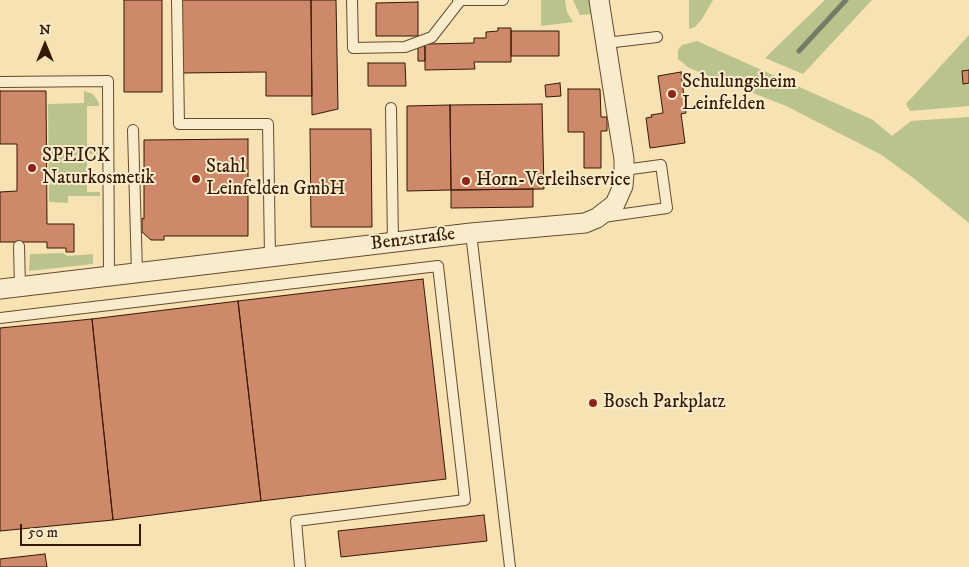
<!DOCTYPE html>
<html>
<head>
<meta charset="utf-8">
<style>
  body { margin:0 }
  #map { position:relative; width:969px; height:567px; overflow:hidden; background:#f6e2b2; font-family:"IM FELL DW Pica",serif }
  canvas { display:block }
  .north { position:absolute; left:20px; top:20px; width:50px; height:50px; -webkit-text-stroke:4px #f9eccd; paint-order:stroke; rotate:0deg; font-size:14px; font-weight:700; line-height:20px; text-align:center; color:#361902 }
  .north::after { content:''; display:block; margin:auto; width:18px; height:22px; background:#361902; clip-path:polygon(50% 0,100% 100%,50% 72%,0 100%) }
  .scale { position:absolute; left:20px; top:524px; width:121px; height:22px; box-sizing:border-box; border:2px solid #361902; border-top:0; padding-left:6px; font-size:15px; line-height:18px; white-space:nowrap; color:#361902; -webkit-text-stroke:4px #f9eccd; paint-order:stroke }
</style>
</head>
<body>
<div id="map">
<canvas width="969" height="567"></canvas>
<div class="north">N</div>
<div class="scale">50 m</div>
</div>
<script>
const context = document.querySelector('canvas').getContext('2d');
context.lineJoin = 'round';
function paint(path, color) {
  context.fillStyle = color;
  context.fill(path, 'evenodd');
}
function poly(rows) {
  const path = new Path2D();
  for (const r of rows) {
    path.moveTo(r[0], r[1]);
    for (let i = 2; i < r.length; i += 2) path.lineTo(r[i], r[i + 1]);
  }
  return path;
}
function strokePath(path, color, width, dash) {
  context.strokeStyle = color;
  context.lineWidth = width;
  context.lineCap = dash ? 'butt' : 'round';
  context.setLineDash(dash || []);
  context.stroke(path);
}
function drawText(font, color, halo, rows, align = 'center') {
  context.font = font + ' "IM FELL DW Pica",serif';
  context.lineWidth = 4;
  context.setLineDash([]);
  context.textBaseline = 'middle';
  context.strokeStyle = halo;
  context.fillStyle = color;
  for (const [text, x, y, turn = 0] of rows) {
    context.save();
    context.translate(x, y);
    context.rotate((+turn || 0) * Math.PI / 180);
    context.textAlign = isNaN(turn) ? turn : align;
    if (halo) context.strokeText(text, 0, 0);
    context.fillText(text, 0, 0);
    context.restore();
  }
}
const green = poly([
  [541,0,565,0,567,12,573,22,541,26],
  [573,0,591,0,593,14,580,15],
  [689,0,713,0,702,19,695,27,689,29],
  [825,0,872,0,803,74,765,58],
  [969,35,969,106,910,111,906,104],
  [697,41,873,120,892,136,911,121,969,117,969,223,912,177,880,154,786,106,689,68,678,59,678,50,682,45],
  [84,91,93,94,99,103,99,106,87,106,87,149,100,149,100,154,87,154,87,192,100,192,100,196,68,196,68,203,49,202,48,104,84,103],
  [63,253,67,256,93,254,93,264,29,271,30,254]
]);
const stream = poly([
  [799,51,846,0]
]);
const building = poly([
  [124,0,162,0,162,92,124,92,124,0],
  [180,0,311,0,312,96,266,96,266,72,181,73,180,0],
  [311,0,336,0,338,109,312,115,311,0],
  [418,2,418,36,376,36,376,3,418,2],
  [498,28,511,28,511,62,474,62,475,69,425,70,425,44,474,43,474,38,486,38,486,32,498,31,498,28],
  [511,31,559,31,559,56,511,56,511,31],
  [418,46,425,46,425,61,418,61,418,46],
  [368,63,405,63,406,86,368,86,368,63],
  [969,70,969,83,963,84,962,71,969,70],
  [681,72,686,113,681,114,685,143,650,148,646,118,652,117,651,115,663,113,658,76,681,72],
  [560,83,561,96,546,97,545,85,560,83],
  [568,89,600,89,601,117,607,117,607,131,601,131,601,168,584,168,584,132,568,132,568,89],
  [0,91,46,91,47,224,74,224,74,252,66,252,66,248,47,248,47,242,0,242,0,192,17,191,17,144,0,144,0,91],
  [542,104,544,189,451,190,450,105,542,104],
  [450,105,451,190,407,191,407,106,450,105],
  [310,129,371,129,372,227,311,227,310,129],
  [248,139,248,236,164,236,164,240,151,240,142,232,142,218,144,219,144,140,248,139],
  [533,189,533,207,451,208,451,190,533,189],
  [423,279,446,479,261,501,238,301,423,279],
  [238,301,261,501,113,520,92,319,238,301],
  [92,319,113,520,0,531,0,328,92,319],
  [484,515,487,541,341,557,338,531,484,515],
  [45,554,47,567,0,567,0,559,45,554]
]);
const lane = poly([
  [177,0,179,124,268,124,270,257],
  [352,0,353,48,405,47,432,37,460,1],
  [458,0,503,0],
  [606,43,657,37],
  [0,82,108,81,109,277],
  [391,108,393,242],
  [133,130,137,273],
  [603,217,667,208,661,165,624,170],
  [471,233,510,567],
  [19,246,20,287],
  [0,318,438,266,465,500,296,521,300,567]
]);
const street = poly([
  [0,289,471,233,585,223,597,218,615,204,623,186,624,173,624,159,599,0]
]);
const markers = [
  [672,94,5,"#8f2418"],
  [32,168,5,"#8f2418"],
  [196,179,5,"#8f2418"],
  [466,181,5,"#8f2418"],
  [593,403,5,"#8f2418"]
];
const poiNames = [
  ["Schulungsheim",682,83],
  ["Leinfelden",682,105],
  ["SPEICK",42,157],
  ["Naturkosmetik",42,179],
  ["Stahl",206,168],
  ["Leinfelden GmbH",206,190],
  ["Horn-Verleihservice",476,181],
  ["Bosch Parkplatz",603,403]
];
const streetNames = [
  ["Benzstraße",413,240,-7]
];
paint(green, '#bbc38d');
strokePath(stream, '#747c66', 5);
paint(building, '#ce886a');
strokePath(building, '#361902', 1);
strokePath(lane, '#664b2e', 12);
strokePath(street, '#664b2e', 21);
strokePath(lane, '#f9eccd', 10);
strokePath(street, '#f9eccd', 19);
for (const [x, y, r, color] of markers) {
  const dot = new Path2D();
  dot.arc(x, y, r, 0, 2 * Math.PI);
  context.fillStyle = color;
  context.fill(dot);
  strokePath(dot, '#f9eccd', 2);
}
drawText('19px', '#361902', '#f9eccd', poiNames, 'left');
drawText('19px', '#361902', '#f9eccd', streetNames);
</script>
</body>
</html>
